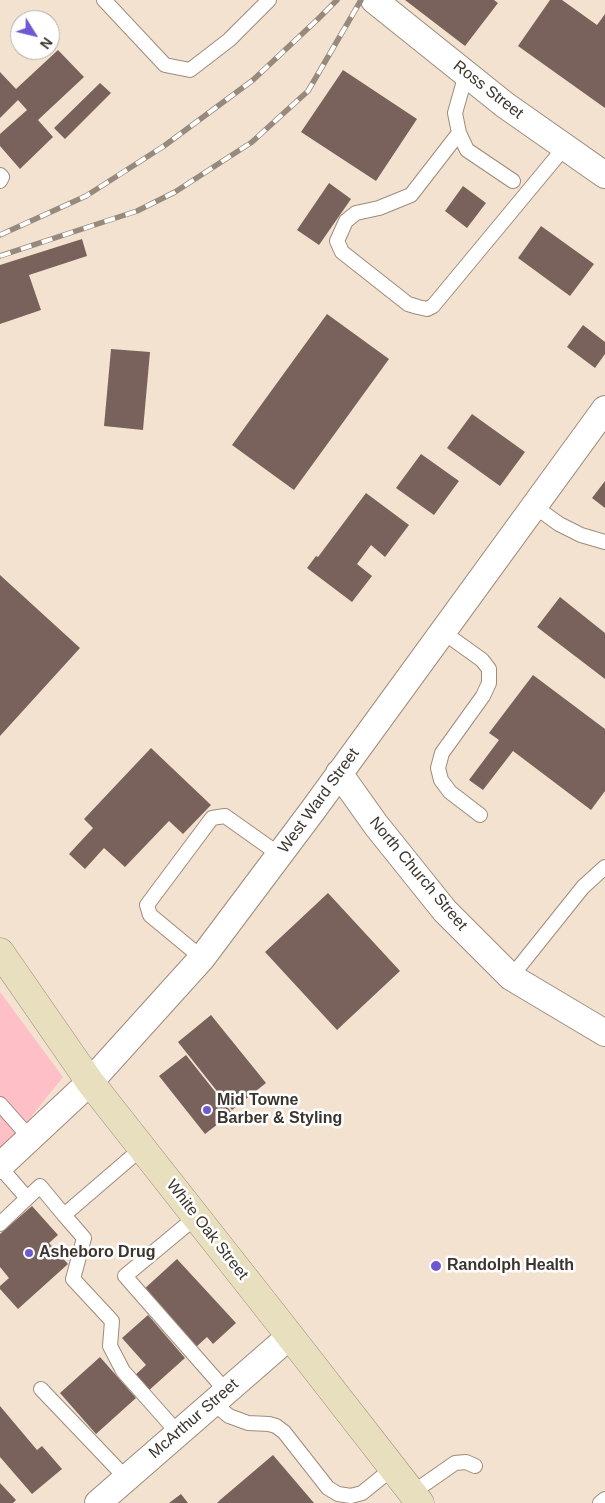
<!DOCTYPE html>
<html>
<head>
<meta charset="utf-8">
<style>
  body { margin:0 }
  #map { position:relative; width:605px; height:1503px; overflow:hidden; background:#f4e2d0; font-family:Helvetica,sans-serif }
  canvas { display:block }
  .north { position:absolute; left:10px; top:10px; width:50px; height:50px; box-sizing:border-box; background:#fff; border:1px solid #b1aeab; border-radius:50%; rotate:126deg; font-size:14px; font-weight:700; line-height:20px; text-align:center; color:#3c352e }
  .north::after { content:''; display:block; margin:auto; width:18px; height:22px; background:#6f59d3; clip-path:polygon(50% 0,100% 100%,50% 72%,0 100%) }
</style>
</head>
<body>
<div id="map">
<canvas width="605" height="1503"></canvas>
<div class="north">N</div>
</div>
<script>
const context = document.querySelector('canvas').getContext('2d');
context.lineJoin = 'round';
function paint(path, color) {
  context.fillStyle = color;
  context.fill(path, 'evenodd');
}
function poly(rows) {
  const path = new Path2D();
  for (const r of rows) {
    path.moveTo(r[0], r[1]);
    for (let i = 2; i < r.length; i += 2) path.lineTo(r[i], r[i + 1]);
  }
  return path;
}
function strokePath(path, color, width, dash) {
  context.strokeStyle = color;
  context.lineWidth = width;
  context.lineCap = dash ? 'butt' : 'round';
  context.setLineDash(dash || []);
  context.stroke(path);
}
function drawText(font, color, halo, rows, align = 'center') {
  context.font = font + ' Helvetica,sans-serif';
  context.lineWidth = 5;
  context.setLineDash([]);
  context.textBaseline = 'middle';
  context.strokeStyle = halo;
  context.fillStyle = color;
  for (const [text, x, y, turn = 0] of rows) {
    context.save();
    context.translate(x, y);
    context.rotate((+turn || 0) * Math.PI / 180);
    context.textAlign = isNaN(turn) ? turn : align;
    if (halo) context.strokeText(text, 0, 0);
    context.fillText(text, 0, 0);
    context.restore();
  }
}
const green = poly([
  [0,992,63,1077,26,1123,0,1148]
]);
const building = poly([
  [405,0,494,0,498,3,465,46],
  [550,0,562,0,597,25,605,14,605,108,518,46],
  [58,50,84,77,38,120,53,137,20,169,0,146,0,134,27,110,18,100,0,118,0,72,16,89],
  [343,70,417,119,376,181,301,132],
  [100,83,111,93,65,139,54,128],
  [329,183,351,199,319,245,297,230],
  [463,186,486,203,467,228,445,211],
  [541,226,594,264,570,296,518,258],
  [82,239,87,256,29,275,41,310,0,324,0,265],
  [327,314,389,359,294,490,232,445],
  [583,325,605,342,605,354,595,368,567,347],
  [111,349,150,352,143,430,104,426],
  [472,414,525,452,500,486,447,448],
  [421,454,459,481,434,515,396,488],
  [605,481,605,508,592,498],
  [366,493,409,525,385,557,371,545,357,564,372,576,352,602,307,568,316,556,318,557],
  [0,575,80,648,0,736],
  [560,597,605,633,605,679,537,627],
  [533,675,605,729,605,791,591,810,513,751,483,790,469,780,499,740,489,733],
  [151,748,211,805,183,834,169,821,125,867,104,848,85,869,69,854,93,828,84,819],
  [328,893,400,971,337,1030,265,952],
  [211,1015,266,1083,232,1110,178,1042],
  [186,1055,232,1113,205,1134,159,1076],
  [32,1206,58,1235,49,1243,68,1264,18,1309,0,1289,0,1286,9,1278,0,1267,0,1234],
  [177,1259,236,1323,213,1344,207,1337,195,1348,142,1291],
  [148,1315,185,1358,147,1392,133,1377,146,1365,122,1338],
  [100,1357,136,1398,96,1434,60,1393],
  [0,1406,37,1450,42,1446,62,1469,32,1494,0,1457],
  [273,1455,314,1503,217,1503,220,1500],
  [0,1483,16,1500,13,1503,0,1503],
  [181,1494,188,1503,169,1503]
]);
const lane = poly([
  [104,0,165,65,190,70,229,40,269,0],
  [466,74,455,113,459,133,467,150,513,181],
  [459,133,411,195,379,208,356,213,346,221,337,241,342,252,408,304,418,307,427,309,433,306,564,148],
  [0,175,2,177,0,181],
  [534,506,559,524,581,535,605,542],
  [443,632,482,660,489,669,489,683,483,696,442,753,438,768,441,780,450,792,480,815],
  [202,958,150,915,147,905,212,818,225,816,280,855],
  [511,977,583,887,605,867],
  [0,1104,30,1138],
  [142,1148,64,1215,84,1238,73,1279,112,1321,110,1346,123,1371,178,1433],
  [0,1167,27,1198],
  [196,1217,125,1276,226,1391],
  [0,1224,40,1186,64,1215],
  [41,1389,126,1478],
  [213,1403,229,1416,248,1423,269,1424,276,1426,284,1432,328,1488,338,1494,351,1496,362,1493,393,1468],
  [412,1493,455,1463,466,1462,475,1466],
  [600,1503,605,1499]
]);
const street = poly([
  [374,0,505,105,605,175],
  [339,773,376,825,445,911,511,977,605,1033],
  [0,1166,90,1082,202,958,313,810,605,409],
  [98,1503,290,1336]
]);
const secondary = poly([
  [0,952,90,1082,290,1336,420,1503]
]);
const rail = poly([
  [0,235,86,196,164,146,253,80,318,19,337,0],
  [0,256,137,211,175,192,252,142,308,91,361,0]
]);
const markers = [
  [207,1110,5,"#6f59d3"],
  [29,1253,5,"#6f59d3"],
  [436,1266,6,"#6f59d3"]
];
const streetNames = [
  ["Ross Street",488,90,38],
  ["West Ward Street",319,801,-54],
  ["North Church Street",418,874,50],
  ["White Oak Street",207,1230,52],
  ["McArthur Street",194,1419,-41]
];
const poiNames = [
  ["Mid Towne",217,1101],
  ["Barber & Styling",217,1119],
  ["Asheboro Drug",39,1253],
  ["Randolph Health",447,1266]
];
paint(green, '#febfc7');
paint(building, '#78625b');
strokePath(lane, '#9d8c7b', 16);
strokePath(street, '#9d8c7b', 28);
strokePath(secondary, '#9d8c7b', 29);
strokePath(lane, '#fff', 14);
strokePath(street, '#fff', 26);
strokePath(secondary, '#e8dfbe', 28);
strokePath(rail, '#968a7e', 5.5);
strokePath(rail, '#fff', 4, [11]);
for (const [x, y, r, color] of markers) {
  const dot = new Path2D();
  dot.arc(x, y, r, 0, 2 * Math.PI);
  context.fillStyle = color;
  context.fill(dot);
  strokePath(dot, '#fff', 2);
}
drawText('16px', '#3c352e', '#fff', streetNames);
drawText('bold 16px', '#3c352e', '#fff', poiNames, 'left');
</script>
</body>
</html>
